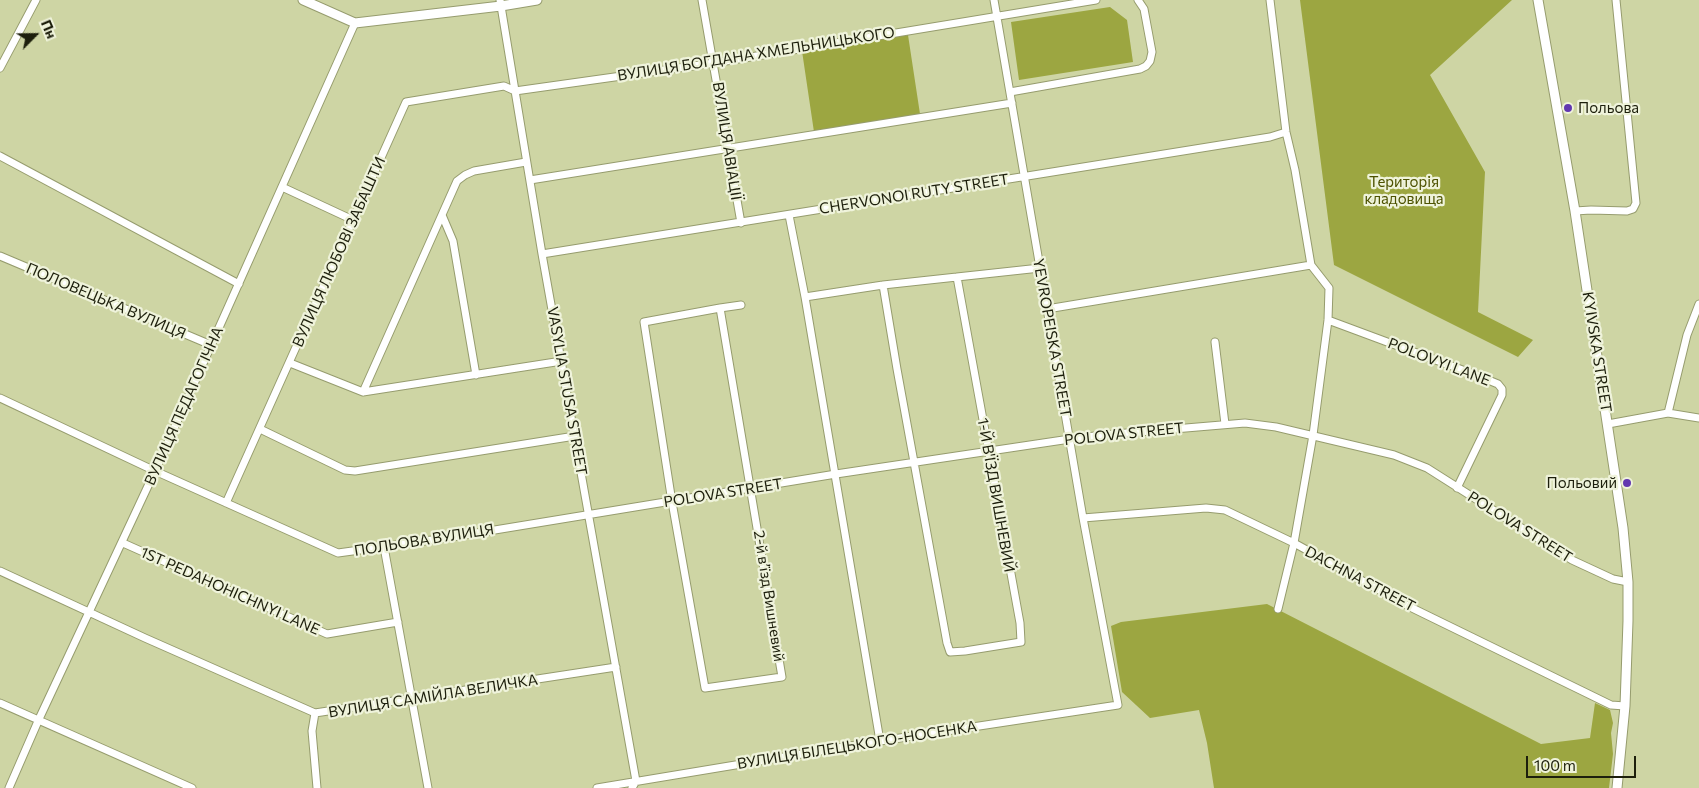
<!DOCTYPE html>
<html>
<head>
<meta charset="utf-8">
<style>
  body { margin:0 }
  #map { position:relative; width:1699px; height:788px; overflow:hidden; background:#ced5a4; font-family:Commissioner,sans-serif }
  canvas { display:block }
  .north { position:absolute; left:10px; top:10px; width:50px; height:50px; -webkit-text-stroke:4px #eff3db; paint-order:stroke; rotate:67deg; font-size:14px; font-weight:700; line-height:20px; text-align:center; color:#1d1f0c }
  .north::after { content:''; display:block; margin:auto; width:18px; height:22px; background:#1d1f0c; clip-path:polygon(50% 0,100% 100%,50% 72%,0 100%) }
  .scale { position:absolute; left:1526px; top:756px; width:110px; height:22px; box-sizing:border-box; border:2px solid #1d1f0c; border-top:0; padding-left:6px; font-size:15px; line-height:18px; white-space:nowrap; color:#1d1f0c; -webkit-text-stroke:4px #eff3db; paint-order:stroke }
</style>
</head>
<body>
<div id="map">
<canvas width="1699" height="788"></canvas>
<div class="north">Пн</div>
<div class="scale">100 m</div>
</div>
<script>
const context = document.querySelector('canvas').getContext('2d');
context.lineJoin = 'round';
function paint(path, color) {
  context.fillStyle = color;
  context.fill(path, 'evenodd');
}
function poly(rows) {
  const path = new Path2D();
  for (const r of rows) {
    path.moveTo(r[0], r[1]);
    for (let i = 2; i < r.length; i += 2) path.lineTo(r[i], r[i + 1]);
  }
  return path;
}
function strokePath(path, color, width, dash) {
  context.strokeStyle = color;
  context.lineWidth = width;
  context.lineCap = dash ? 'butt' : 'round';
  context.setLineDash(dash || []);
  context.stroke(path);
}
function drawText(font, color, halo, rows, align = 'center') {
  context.font = font + ' Commissioner,sans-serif';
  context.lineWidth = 4.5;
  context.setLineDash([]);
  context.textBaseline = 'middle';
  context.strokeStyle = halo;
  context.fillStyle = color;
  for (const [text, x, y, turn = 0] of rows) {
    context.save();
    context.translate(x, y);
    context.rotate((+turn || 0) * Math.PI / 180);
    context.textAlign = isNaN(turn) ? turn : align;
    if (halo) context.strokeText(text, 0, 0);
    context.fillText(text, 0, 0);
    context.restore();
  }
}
const green = poly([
  [1300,0,1512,0,1430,75,1485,172,1478,312,1533,340,1518,357,1334,265],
  [1110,7,1127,20,1133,62,1019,80,1011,22],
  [908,35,920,114,814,132,802,51],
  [1267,604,1541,744,1590,738,1595,703,1610,710,1613,723,1611,733,1613,754,1609,788,1214,788,1207,743,1199,710,1150,718,1122,692,1111,626,1121,622]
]);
const minor = poly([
  [500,0,542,254,636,781,632,788],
  [702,0,741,223],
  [1270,0,1286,132,1295,170,1311,265,1329,288,1328,320,1313,435,1294,543,1278,609],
  [0,68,36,0],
  [1010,92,1140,69,1146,66,1150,61,1152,52,1144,9,1138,0],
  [0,156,239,284],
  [530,180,1012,103],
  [282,187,353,220],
  [1575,211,1591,210,1627,211,1633,209,1636,203,1616,0],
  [442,215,453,241,476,375],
  [789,215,805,297],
  [542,254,1270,137,1286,132],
  [0,256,211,345],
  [883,285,897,369,947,643,950,652,965,651,1021,642,1020,623,957,277],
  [720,308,782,677,705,688,672,502,644,322,720,308],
  [720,308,741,305],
  [1047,309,1311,265],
  [1328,320,1476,375,1498,384,1502,389,1502,395,1457,488],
  [1215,342,1225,424],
  [290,363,363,392,562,361],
  [363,392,457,181,465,175,474,171,526,162],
  [0,398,155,471,338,553,446,538,836,474,1070,439,1103,435,1245,423,1276,427,1394,455,1427,468,1572,560,1613,579,1628,582],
  [1668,413,1687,335,1699,304],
  [1608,424,1668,413,1699,418],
  [260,429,345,470,355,471,575,436],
  [226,503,406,102,504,86,515,91,714,63,1096,0],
  [1083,518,1206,508,1225,510,1294,543,1408,606,1611,705,1625,706],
  [123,543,327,634,398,622],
  [384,547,428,788],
  [0,571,145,638,315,713,616,667],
  [0,703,192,788],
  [315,713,312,731,317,788],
  [880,741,805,297,883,285,1040,268],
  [9,788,39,719,155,471,355,23],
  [597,788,880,741,1118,705,1083,518,994,0]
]);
const tertiary = poly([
  [303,0,355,23,501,6,537,0],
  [1538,0,1575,211,1623,528,1628,582,1628,621,1625,706,1617,788]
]);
const markers = [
  [1568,108,5,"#6238b0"],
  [1627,483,5,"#6238b0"]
];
const streetNames = [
  ["ВУЛИЦЯ БОГДАНА ХМЕЛЬНИЦЬКОГО",756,54,-9],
  ["ВУЛИЦЯ АВІАЦІЇ",727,141,81],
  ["CHERVONOI RUTY STREET",914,194,-9],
  ["ВУЛИЦЯ ЛЮБОВІ ЗАБАШТИ",339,252,-66],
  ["ПОЛОВЕЦЬКА ВУЛИЦЯ",106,301,23],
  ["YEVROPEISKA STREET",1052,338,80],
  ["KYIVSKA STREET",1597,352,81],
  ["POLOVYI LANE",1439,362,21],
  ["VASYLIA STUSA STREET",567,391,80],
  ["ВУЛИЦЯ ПЕДАГОГІЧНА",184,406,-66],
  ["POLOVA STREET",1124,434,-6],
  ["POLOVA STREET",723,493,-9],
  ["1-Й В'ЇЗД ВИШНЕВИЙ",996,495,80],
  ["POLOVA STREET",1520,527,32],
  ["ПОЛЬОВА ВУЛИЦЯ",424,540,-9],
  ["DACHNA STREET",1360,579,28],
  ["1ST PEDAHOHICHNYI LANE",230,591,24],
  ["2-й вʼїзд Вишневий",769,596,81],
  ["ВУЛИЦЯ САМІЙЛА ВЕЛИЧКА",433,696,-9],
  ["ВУЛИЦЯ БІЛЕЦЬКОГО-НОСЕНКА",857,745,-9]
];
const poiNames = [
  ["Польова",1578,108],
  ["Польовий",1617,483,"right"]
];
const parkNames = [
  ["Територія",1404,182],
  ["кладовища",1404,199]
];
paint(green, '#9ca641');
strokePath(minor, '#969c6e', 9);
strokePath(tertiary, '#969c6e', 11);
strokePath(minor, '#fff', 7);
strokePath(tertiary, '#fff', 9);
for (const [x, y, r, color] of markers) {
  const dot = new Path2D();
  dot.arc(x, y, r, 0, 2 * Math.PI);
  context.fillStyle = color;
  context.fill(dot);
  strokePath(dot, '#eff3db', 2);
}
drawText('15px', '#1d1f0c', '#eff3db', streetNames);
drawText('15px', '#1d1f0c', '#eff3db', poiNames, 'left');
drawText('15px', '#4d5201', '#eff3db', parkNames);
</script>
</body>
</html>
